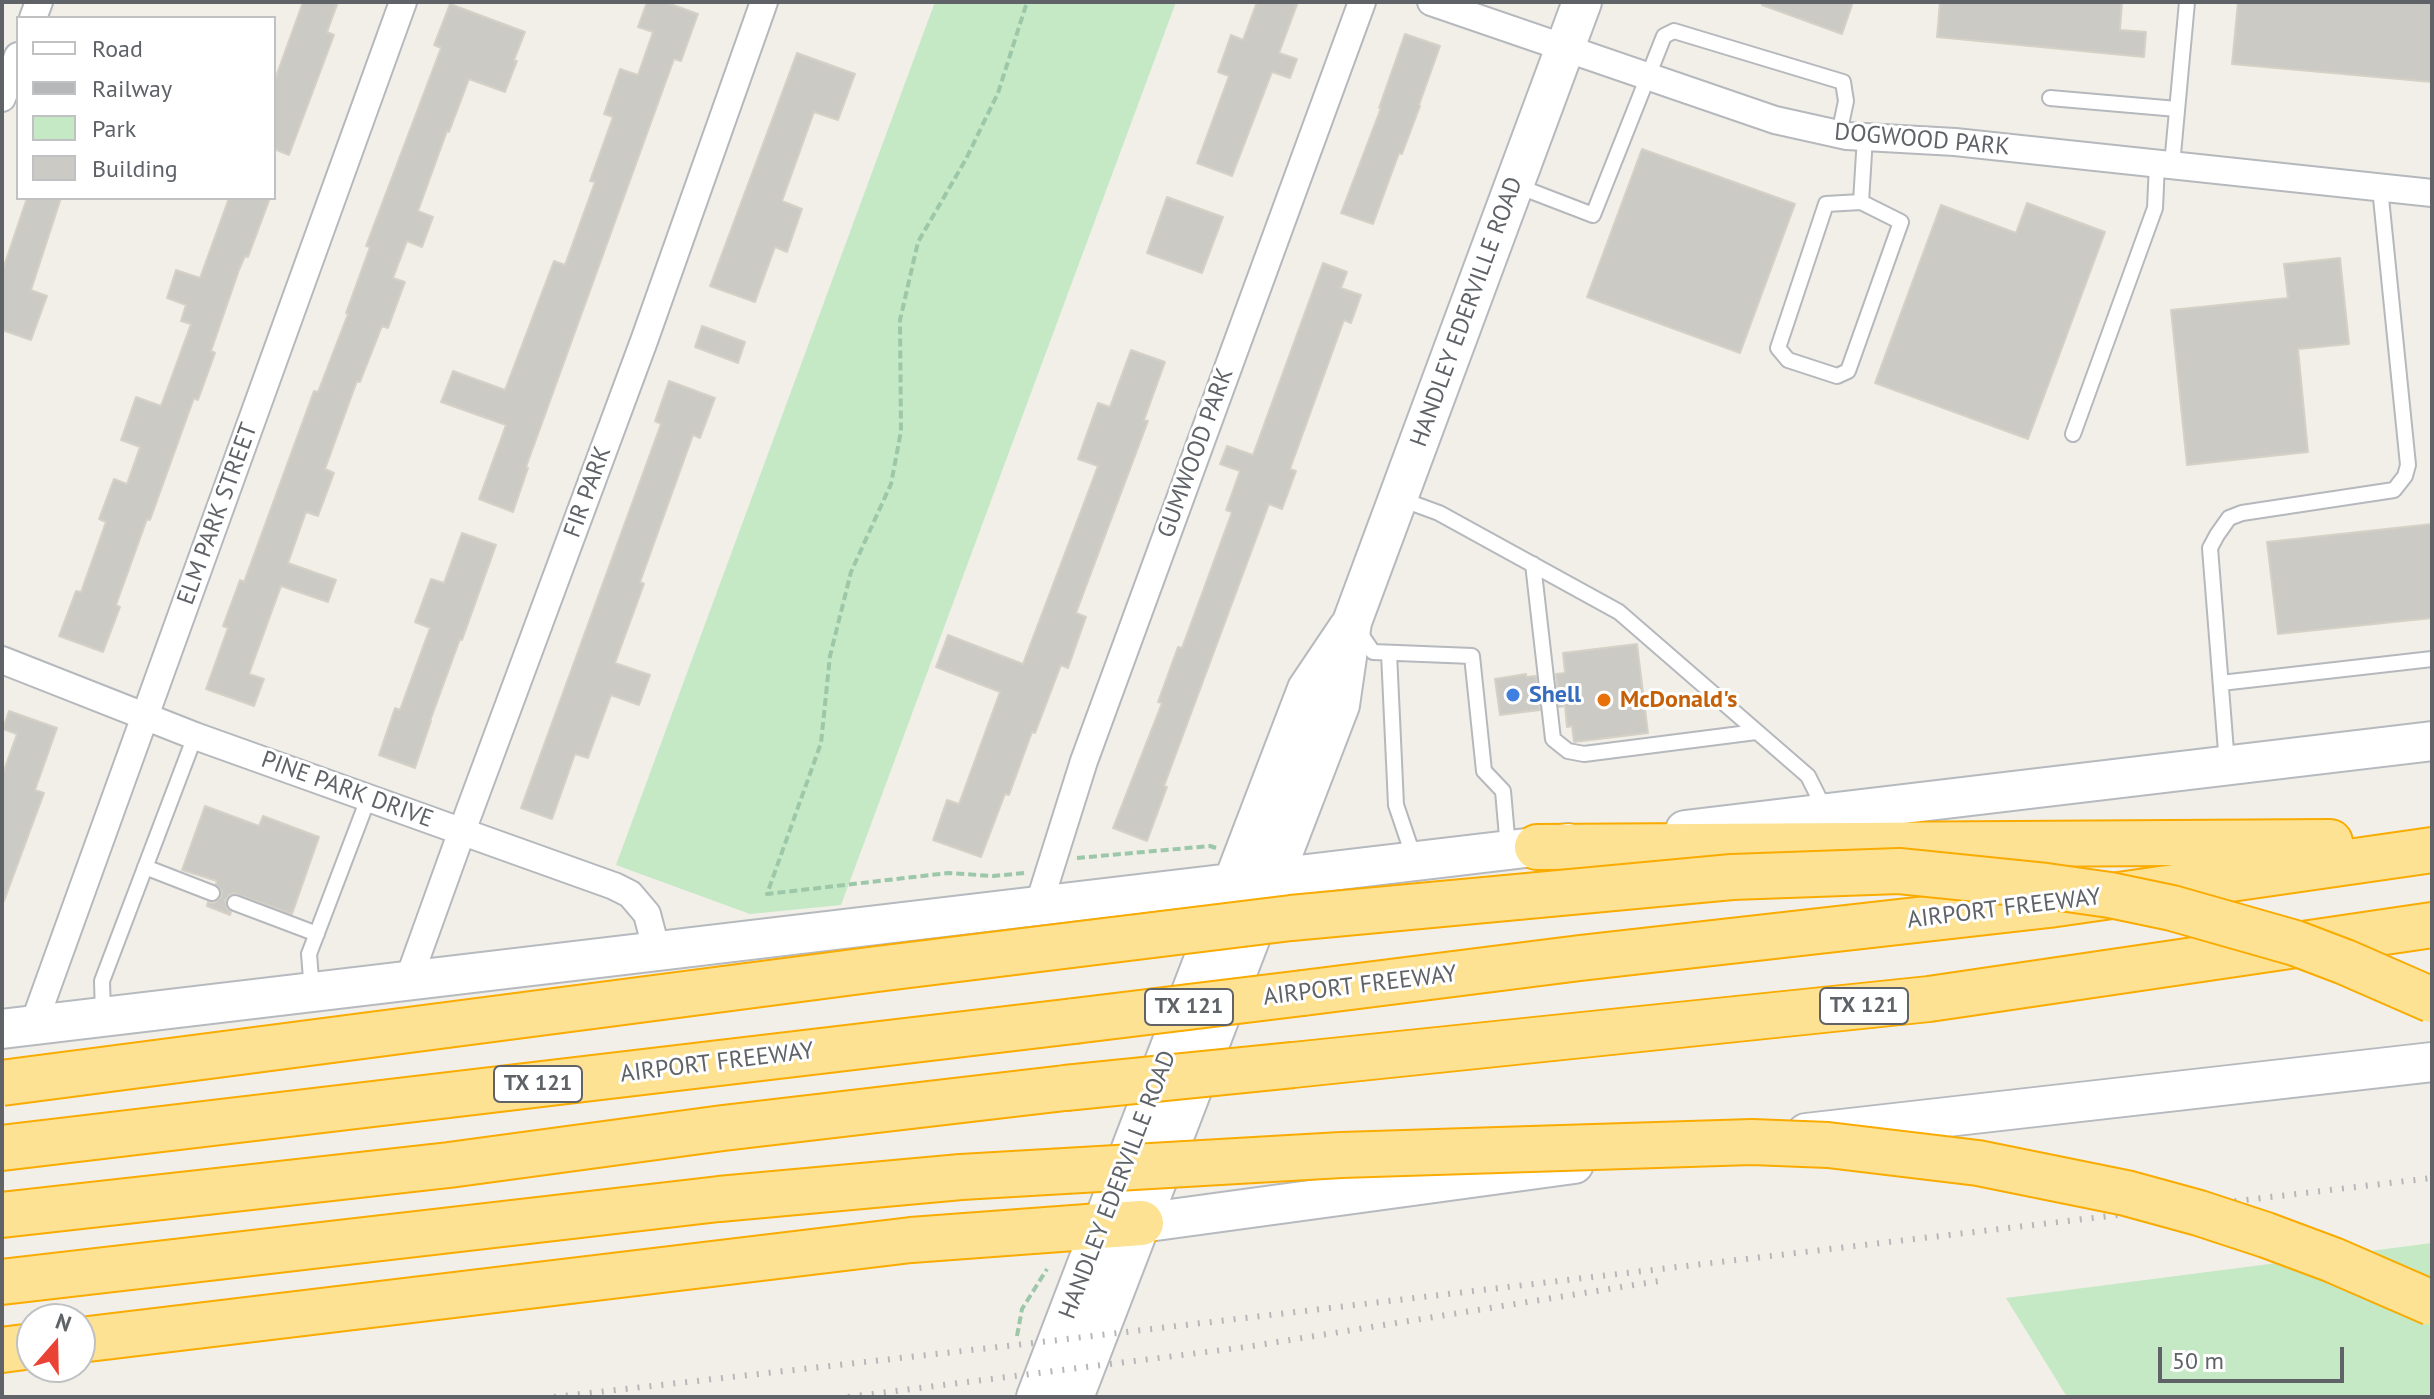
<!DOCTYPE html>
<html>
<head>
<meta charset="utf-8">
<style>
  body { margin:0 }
  #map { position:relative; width:2434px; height:1399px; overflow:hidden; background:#f1efe8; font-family:"PT Sans",sans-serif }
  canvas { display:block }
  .frame { position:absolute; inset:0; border:4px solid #5f6368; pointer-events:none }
  .legend { position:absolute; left:16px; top:16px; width:260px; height:184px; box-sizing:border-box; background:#fff; border:2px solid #bfc1c3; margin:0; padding:10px 14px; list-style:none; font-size:24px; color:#5f6368 }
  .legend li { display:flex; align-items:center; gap:16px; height:40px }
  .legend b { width:40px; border:2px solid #bfc1c3 }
  .north { position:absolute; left:16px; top:1303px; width:80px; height:80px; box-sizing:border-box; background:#fff; border:2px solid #bfc1c3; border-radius:50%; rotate:20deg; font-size:22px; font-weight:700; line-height:32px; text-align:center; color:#5f6368 }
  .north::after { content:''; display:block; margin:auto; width:28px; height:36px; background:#ea4335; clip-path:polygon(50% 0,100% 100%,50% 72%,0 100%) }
  .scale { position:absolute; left:2158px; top:1347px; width:186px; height:36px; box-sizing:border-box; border:4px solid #5f6368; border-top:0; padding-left:10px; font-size:24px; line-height:28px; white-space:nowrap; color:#5f6368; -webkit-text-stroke:6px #fff; paint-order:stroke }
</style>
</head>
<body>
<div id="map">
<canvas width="2434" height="1399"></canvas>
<div class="frame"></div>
<ul class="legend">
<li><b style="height:10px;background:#fff"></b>Road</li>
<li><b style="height:10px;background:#b6b7b8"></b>Railway</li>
<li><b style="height:22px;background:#c5e8c5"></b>Park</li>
<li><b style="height:22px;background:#cccac5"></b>Building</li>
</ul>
<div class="north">N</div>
<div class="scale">50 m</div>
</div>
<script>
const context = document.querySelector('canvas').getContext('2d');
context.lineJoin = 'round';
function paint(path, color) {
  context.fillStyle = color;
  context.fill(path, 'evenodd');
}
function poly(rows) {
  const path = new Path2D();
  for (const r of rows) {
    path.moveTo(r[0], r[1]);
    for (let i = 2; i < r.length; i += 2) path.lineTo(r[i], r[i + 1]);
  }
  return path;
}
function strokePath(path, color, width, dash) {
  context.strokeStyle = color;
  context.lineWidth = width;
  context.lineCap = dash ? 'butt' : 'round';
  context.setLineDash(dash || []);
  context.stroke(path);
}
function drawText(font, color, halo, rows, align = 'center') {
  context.font = font + ' "PT Sans",sans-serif';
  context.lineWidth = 6;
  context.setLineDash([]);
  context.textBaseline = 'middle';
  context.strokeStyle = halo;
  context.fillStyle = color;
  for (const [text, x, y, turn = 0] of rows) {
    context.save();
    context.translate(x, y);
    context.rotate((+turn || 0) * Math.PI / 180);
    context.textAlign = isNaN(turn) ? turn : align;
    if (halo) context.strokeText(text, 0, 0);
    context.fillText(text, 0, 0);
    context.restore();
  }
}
const green = poly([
  [935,2,1176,2,841,905,750,914,616,865],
  [2432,1243,2432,1397,2067,1397,2006,1298]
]);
const building = poly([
  [303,2,338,2,327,32,334,35,289,155,274,149,274,82,303,2],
  [647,2,665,2,698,14,681,61,674,59,526,467,528,468,513,512,479,499,506,425,441,402,453,371,505,390,554,261,565,265,595,182,590,181,613,117,604,114,620,69,638,75,653,32,638,27,647,2],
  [1257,2,1298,2,1279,53,1297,59,1290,78,1272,72,1232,176,1197,163,1229,76,1218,72,1231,35,1243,40,1257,2],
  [1762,2,1853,2,1842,34,1762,5,1762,2],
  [1940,2,2122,2,2120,30,2146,32,2144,57,1937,37,1940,2],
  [2238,2,2432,2,2432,82,2232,64,2238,2],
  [450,4,525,32,514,60,517,61,505,92,469,79,449,132,447,131,418,211,433,217,422,247,407,241,393,278,405,282,388,328,382,326,360,382,357,381,325,469,334,473,318,516,306,512,288,563,336,580,328,602,281,586,249,674,264,679,254,706,206,689,228,628,223,626,240,580,244,582,314,391,318,392,348,314,346,313,370,247,366,246,441,48,434,45,450,4],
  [1405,34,1440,46,1419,105,1420,106,1402,154,1399,153,1373,224,1341,213,1381,108,1379,108,1405,34],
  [797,53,855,74,838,120,814,112,782,201,802,209,787,252,775,247,755,302,710,286,797,53],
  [1642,149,1795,204,1740,353,1587,297,1642,149],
  [1167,197,1223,217,1202,273,1147,253,1167,197],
  [27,198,61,198,31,290,47,296,31,340,2,330,2,272,27,198],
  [229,198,270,198,248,257,245,256,239,270,211,351,215,353,198,400,194,398,150,520,147,519,116,605,120,607,103,652,59,636,76,591,81,592,106,522,99,519,114,479,127,484,140,447,121,440,136,397,161,406,191,324,181,321,186,305,167,298,176,270,200,278,229,198],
  [2027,203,2105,232,2028,439,1875,383,1941,205,2016,233,2027,203],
  [2340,258,2349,344,2298,349,2308,452,2187,465,2171,310,2288,298,2284,264,2340,258],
  [1323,263,1347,272,1341,288,1361,295,1351,323,1344,320,1290,469,1296,471,1282,509,1269,504,1164,786,1167,787,1147,841,1113,828,1162,703,1158,702,1178,647,1182,648,1232,512,1226,510,1240,471,1220,464,1227,446,1253,455,1323,263],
  [702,326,745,342,738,363,695,347,702,326],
  [1131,350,1165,362,1144,420,1148,421,1076,613,1086,617,1068,668,1061,665,1035,733,1032,732,1009,795,1005,794,981,857,933,840,947,800,959,804,1000,692,936,667,948,635,1023,664,1098,466,1078,459,1098,403,1110,407,1131,350],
  [669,381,715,398,700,438,693,435,640,582,644,584,615,663,650,675,639,705,611,695,588,758,575,754,552,819,521,808,661,424,655,421,669,381],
  [2432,524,2432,618,2278,634,2267,542,2432,524],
  [462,533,496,545,462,640,460,639,430,721,431,721,415,768,379,755,395,708,400,710,430,628,415,622,431,579,444,583,462,533],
  [1637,644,1648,733,1574,742,1572,726,1567,727,1565,706,1559,707,1556,674,1565,673,1563,653,1637,644],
  [1526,674,1526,677,1536,676,1540,710,1500,715,1495,679,1526,674],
  [9,711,57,728,35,790,44,793,4,901,2,900,2,776,17,734,3,729,9,711],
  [205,806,259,826,263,816,319,837,292,914,234,893,229,895,225,900,227,909,231,912,230,915,207,906,208,902,214,903,221,897,222,891,216,884,217,881,182,870,205,806]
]);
const path = poly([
  [1077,858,1210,846,1216,848],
  [1024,873,993,876,948,873,767,894,821,743,830,656,851,572,891,484,901,431,900,320,918,242,966,159,998,93,1027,2],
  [1017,1336,1022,1309,1047,1269]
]);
const service = poly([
  [2050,98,2177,109],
  [2172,165,2187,2],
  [1515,185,1593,215,1664,36,1674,31,1843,82,1846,101,1839,134],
  [1861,202,1826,204,1778,348,1788,360,1837,376,1848,371,1901,222,1861,202,1865,137],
  [2073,434,2155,208,2157,164],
  [1398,498,1439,513,1619,612,1808,776,1826,812],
  [1533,564,1553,739,1568,751,1584,754,1756,732],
  [1357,629,1373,652,1472,656,1484,771,1503,791,1508,848],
  [1389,653,1396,805,1415,861],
  [2221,683,2432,659],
  [2227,764,2210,548,2217,535,2229,518,2242,513,2394,490,2405,476,2408,465,2380,188],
  [145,867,212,893],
  [235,903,317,934],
  [312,991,309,954,368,799],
  [103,1015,102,981,195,736]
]);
const minor = poly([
  [1431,2,1775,120,1847,136,1955,142,2432,193],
  [33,18,39,2],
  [2,98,18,56],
  [2,660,195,736,614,886,630,894,647,914,657,952],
  [1038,907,1084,761,1362,2],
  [408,981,462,831,644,341,764,2],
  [33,1026,403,2]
]);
const secondary = poly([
  [1685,830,2432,741],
  [2,1029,1568,843],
  [1806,1133,2432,1062],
  [1141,1223,1574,1164],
  [1036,1397,1307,689,1348,628],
  [1074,1397,1340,705,1352,622,1582,2]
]);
const motorway = poly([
  [1537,847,2330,842],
  [1303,993,1580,958,2049,905,2432,850],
  [1293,1065,1929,999,2432,925],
  [2,1148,1074,1021],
  [2,1215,449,1165,723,1128,1065,1088],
  [2,1282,719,1199,961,1177],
  [80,1340,911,1240,1141,1223],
  [2,1350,32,1346]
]);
const rail = poly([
  [554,1397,1016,1345,2432,1178],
  [848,1397,1246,1347,1659,1281]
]);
const motorwayBridge = poly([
  [1074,1021,1303,993],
  [2,1083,877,969,1291,918,1732,877,1899,871,2046,886,2110,895,2172,908,2295,943,2345,962,2432,1000],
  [1065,1088,1293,1065],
  [961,1177,1341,1155,1752,1142,1828,1145,1978,1163,2126,1193,2199,1213,2266,1235,2333,1260,2432,1303]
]);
const markers = [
  [1513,695,8,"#3f7fe0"],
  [1604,700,8,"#e8710a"]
];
const shields = [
  [1864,1006,88],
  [1189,1007,88],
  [538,1084,88]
];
const shieldNames = [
  ["TX 121",1864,1006],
  ["TX 121",1189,1007],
  ["TX 121",538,1084]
];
const streetNames = [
  ["DOGWOOD PARK",1922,140,5],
  ["HANDLEY EDERVILLE ROAD",1467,312,-70],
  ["GUMWOOD PARK",1196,453,-70],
  ["FIR PARK",588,492,-70],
  ["ELM PARK STREET",218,514,-70],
  ["PINE PARK DRIVE",347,790,20],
  ["AIRPORT FREEWAY",2004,909,-7],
  ["AIRPORT FREEWAY",1360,986,-7],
  ["AIRPORT FREEWAY",717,1063,-7],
  ["HANDLEY EDERVILLE ROAD",1118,1185,-69]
];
const shopNames = [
  ["Shell",1529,695]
];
const foodNames = [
  ["McDonald's",1620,700]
];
paint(green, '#c5e8c5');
paint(building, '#cccac5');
strokePath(building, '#d6d1c6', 2);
strokePath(service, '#b5b8bc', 18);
strokePath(minor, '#b5b8bc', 30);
strokePath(secondary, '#b6babf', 42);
strokePath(motorway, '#f9ab00', 48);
strokePath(path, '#9cc7a9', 4, [8, 4]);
strokePath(service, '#fff', 14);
strokePath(minor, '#fff', 26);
strokePath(secondary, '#fff', 38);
strokePath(motorway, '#fde293', 44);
strokePath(rail, '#b6b7b8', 6, [2, 10]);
strokePath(motorwayBridge, '#f9ab00', 48, []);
strokePath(motorwayBridge, '#fde293', 44);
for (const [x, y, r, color] of markers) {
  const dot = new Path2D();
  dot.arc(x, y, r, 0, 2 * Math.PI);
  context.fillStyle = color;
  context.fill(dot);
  strokePath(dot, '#fff', 3);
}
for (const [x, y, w] of shields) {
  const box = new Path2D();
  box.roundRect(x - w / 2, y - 18, w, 36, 6);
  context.fillStyle = '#fff';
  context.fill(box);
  strokePath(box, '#5f6368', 2);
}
drawText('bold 22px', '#5f6368', null, shieldNames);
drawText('24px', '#5f6368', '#fff', streetNames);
drawText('bold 24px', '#366cbe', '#fff', shopNames, 'left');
drawText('bold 24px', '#c56008', '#fff', foodNames, 'left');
</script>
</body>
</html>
